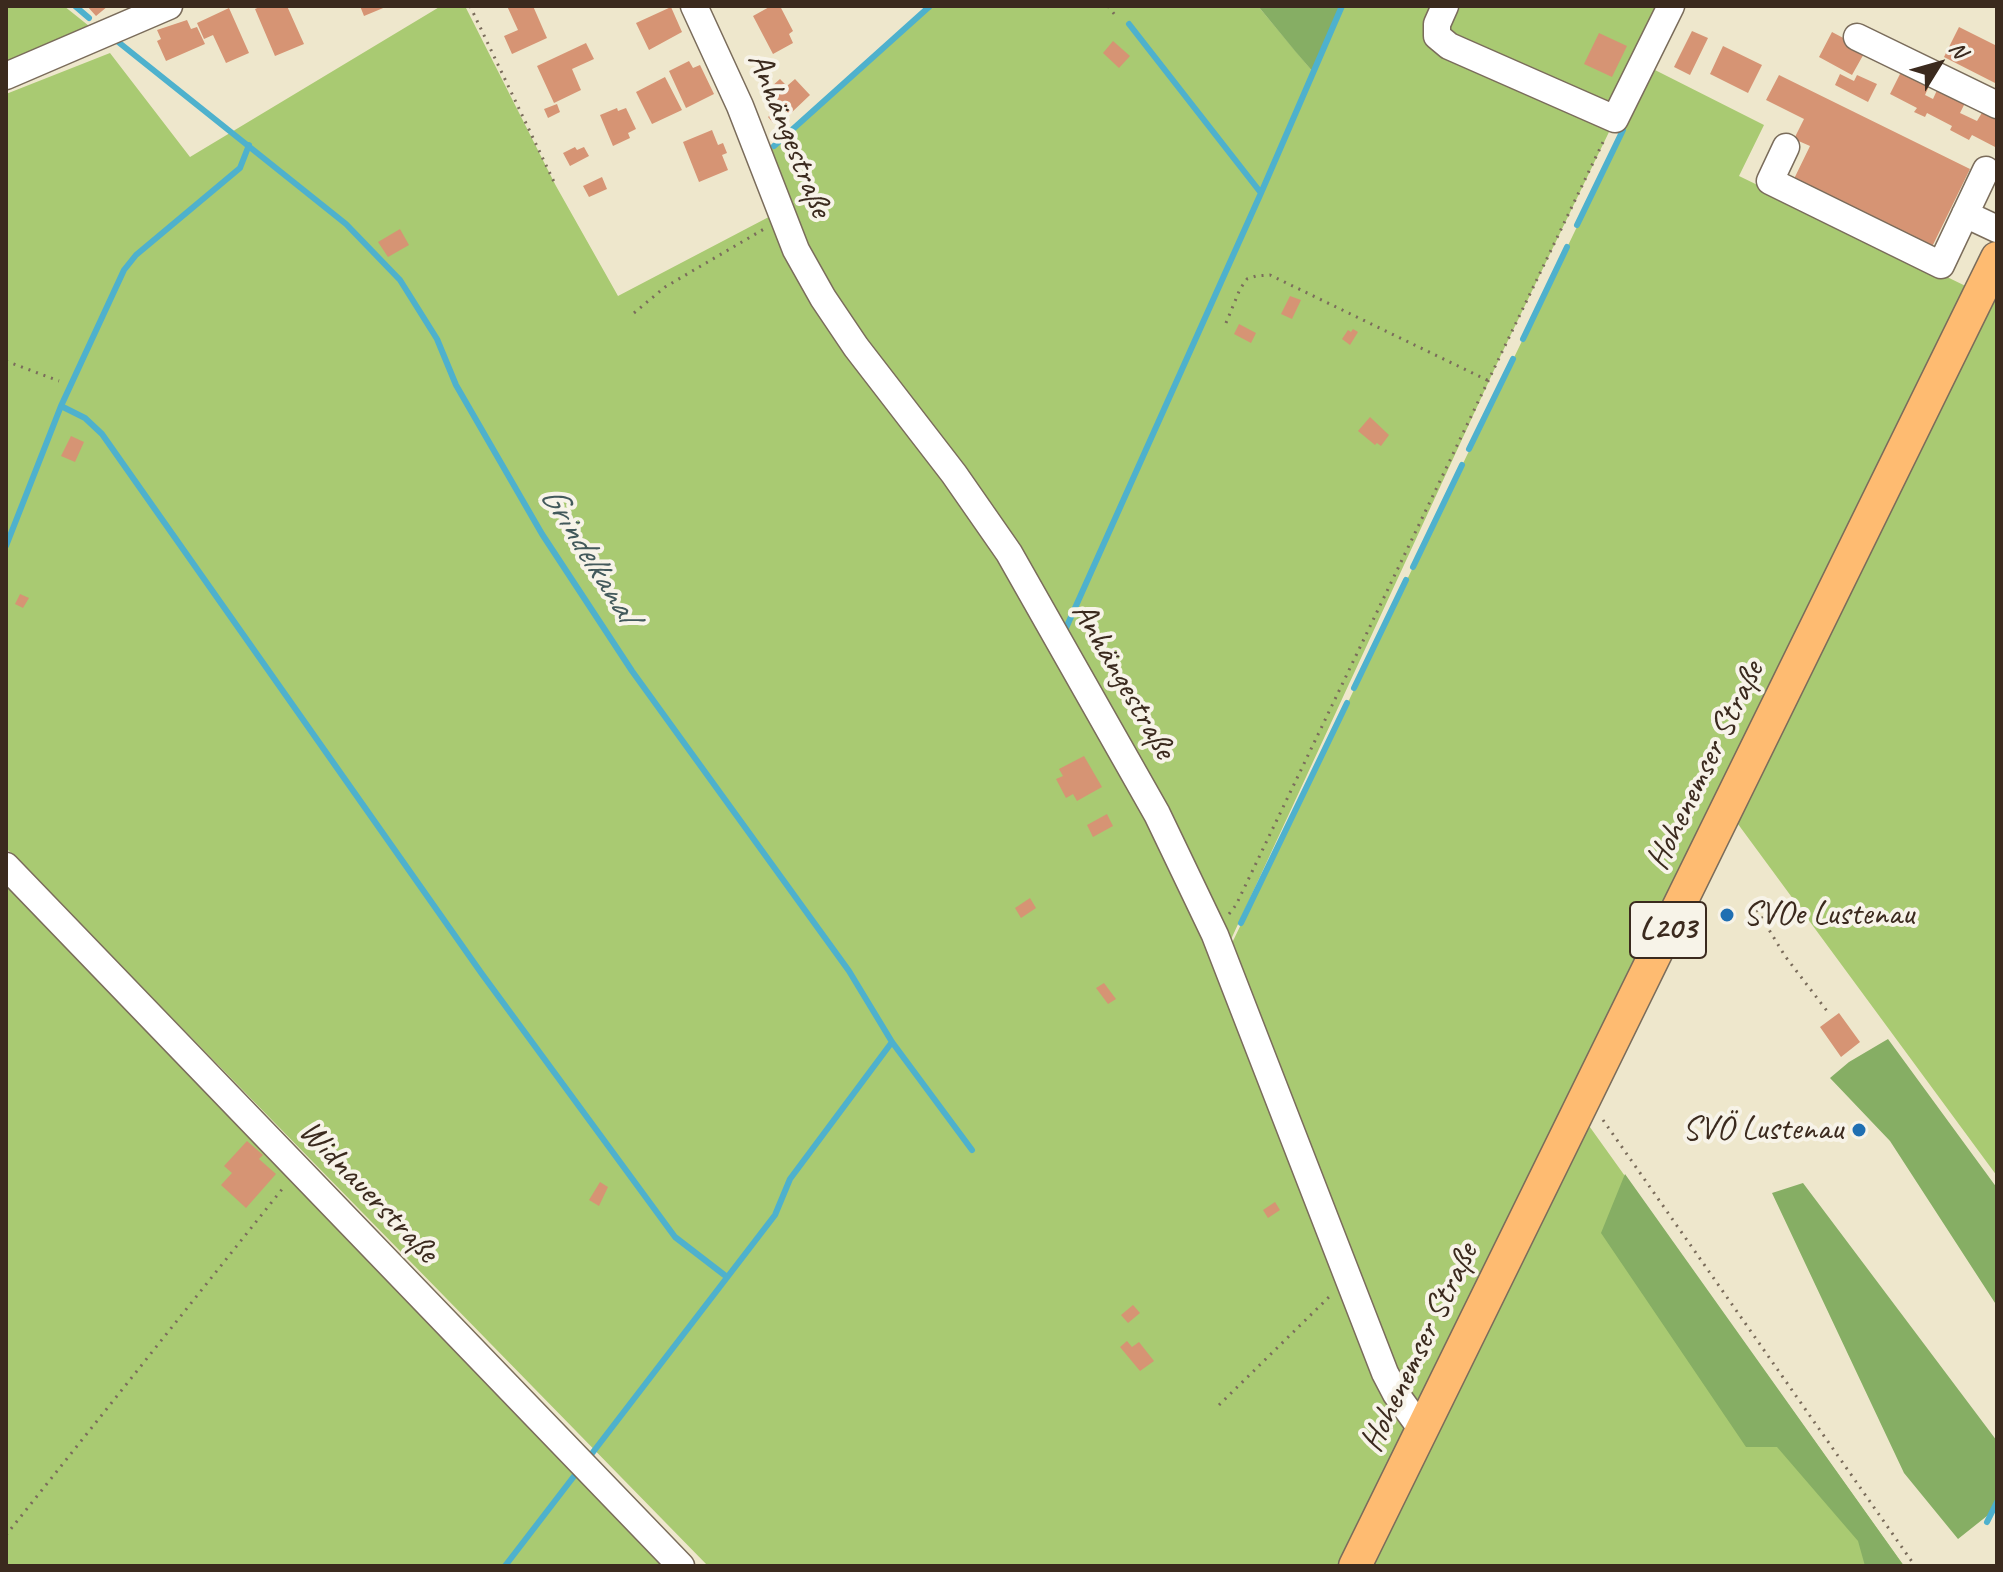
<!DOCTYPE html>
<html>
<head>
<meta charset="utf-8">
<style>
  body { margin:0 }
  #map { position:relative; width:2003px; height:1572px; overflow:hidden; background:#eee7cc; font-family:Caveat,sans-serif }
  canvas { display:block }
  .frame { position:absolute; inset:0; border:8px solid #3b2a1e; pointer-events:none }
  .north { position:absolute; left:1899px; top:24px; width:80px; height:80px; -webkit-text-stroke:6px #f7f3e8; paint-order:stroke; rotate:53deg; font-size:22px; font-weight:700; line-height:32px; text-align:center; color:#3b2a1e }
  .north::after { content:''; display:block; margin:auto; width:28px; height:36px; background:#3b2a1e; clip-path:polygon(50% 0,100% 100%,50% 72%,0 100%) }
</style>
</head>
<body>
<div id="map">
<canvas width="2003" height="1572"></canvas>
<div class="frame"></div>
<div class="north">N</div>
</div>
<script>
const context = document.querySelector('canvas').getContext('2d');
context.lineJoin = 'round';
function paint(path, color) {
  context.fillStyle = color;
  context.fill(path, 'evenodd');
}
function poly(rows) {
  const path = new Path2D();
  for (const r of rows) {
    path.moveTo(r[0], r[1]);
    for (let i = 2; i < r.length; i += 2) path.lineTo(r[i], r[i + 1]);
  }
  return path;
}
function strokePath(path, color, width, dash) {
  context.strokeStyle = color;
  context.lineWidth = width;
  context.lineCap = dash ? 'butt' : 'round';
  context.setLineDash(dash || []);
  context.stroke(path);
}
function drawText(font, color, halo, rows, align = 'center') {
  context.font = font + ' Caveat,sans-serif';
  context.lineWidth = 8;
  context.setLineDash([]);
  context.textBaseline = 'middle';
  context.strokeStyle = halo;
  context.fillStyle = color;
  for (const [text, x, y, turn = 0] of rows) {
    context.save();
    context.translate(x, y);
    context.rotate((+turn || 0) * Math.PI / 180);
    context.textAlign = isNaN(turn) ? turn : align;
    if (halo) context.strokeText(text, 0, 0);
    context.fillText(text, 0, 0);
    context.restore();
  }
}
const green = poly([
  [6,6,64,6,89,26,6,63],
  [441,6,465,6,556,186,618,296,784,209,764,152,774,146,930,6,1258,6,1313,72,1342,6,1670,6,1501,355,1221,961,1232,950,1232,943,1653,69,1764,125,1739,176,1980,293,1340,1566,708,1566,6,848,6,94,110,53,190,157],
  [1997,262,1997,1176,1735,820],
  [6,883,672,1566,6,1566],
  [1587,1123,1904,1566,1366,1566]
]);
const forest = poly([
  [1258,6,1342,6,1313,72,1295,51],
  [1888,1039,1997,1188,1997,1306,1890,1141,1830,1078,1849,1062],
  [1625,1174,1904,1566,1865,1566,1858,1541,1777,1447,1746,1447,1601,1233],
  [1803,1183,1997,1441,1997,1508,1958,1539,1904,1473,1772,1193]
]);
const stream = poly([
  [75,6,89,18],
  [1129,24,1261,193,1342,6],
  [112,37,346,224,400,280,437,339,456,385,542,534,632,671,849,971,892,1042,972,1150],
  [774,146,930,6],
  [1577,225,1623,130],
  [1523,339,1567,247],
  [61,406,85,418,102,434,482,974,675,1237,727,1277],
  [1469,449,1513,359],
  [6,546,61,406,124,270,136,255,240,168,249,145],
  [1413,567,1462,465],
  [1066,628,1261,193],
  [1354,688,1406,580],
  [1241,923,1347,703],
  [590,1456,775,1215,790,1179,892,1042],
  [1987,1522,1997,1502],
  [505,1566,578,1471]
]);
const building = poly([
  [87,6,108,6,96,16],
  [262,6,287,6,304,44,275,56,255,9],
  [360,6,388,6,364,16],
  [507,6,533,6,547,38,512,54,504,36,518,30],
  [771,6,780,6,793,31,789,34,793,43,773,54,753,16],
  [671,7,682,32,649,50,636,23],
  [229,8,249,53,226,63,213,35,204,39,197,23],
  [187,20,191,29,197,27,205,44,166,61,157,41,161,39,157,30],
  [1959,27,1997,46,1997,84,1944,57],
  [1692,31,1708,38,1690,75,1674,67],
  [1832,32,1866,50,1852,75,1819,57],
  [1599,33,1627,46,1612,77,1584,64],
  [1113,41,1130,56,1119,68,1103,53],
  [586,43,594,59,572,69,581,90,554,103,537,66],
  [1723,46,1762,65,1748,93,1710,74],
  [689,61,693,68,700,65,714,94,686,108,669,71],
  [1902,70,1930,84,1925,95,1933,99,1938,88,1965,103,1960,113,1977,121,1983,111,1997,118,1997,148,1972,135,1969,140,1950,130,1952,126,1927,113,1925,117,1914,112,1917,108,1890,94],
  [1840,74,1854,81,1857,75,1877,84,1868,102,1835,85],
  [1779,75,1970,169,1930,251,1792,183,1810,146,1794,139,1804,119,1766,100],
  [665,77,682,110,652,124,636,92],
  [780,79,787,86,795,79,810,95,790,114,786,111,773,123,768,117,777,108,763,94],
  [557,104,560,112,548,118,544,109],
  [617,108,618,111,626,108,636,129,628,133,630,138,613,146,600,115],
  [712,130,718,145,723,143,727,153,722,155,728,170,699,182,683,142],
  [575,147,577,150,584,147,589,156,570,166,563,153],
  [602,177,607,189,589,197,583,186],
  [400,229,409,245,388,257,378,242],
  [1290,296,1301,300,1292,319,1281,314],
  [1239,324,1256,333,1251,343,1234,334],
  [1353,329,1358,332,1350,345,1342,339,1348,330,1351,332],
  [1370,417,1389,435,1381,446,1377,443,1375,445,1358,431],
  [71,436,84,442,75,462,61,456],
  [20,594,29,598,23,608,15,604],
  [1084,756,1102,787,1077,801,1073,794,1066,798,1056,779,1063,776,1059,769],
  [1107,814,1113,826,1093,837,1087,825],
  [1030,898,1036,908,1021,918,1015,908],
  [1104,983,1116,999,1108,1004,1096,988],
  [1839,1013,1860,1042,1841,1057,1820,1027],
  [247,1141,263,1155,259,1159,276,1174,246,1208,221,1185,232,1173,224,1166],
  [600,1182,608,1187,599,1206,589,1200],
  [1275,1202,1280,1210,1268,1218,1263,1210],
  [1133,1305,1140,1313,1128,1323,1121,1315],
  [1127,1341,1132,1347,1139,1342,1154,1361,1140,1371,1120,1347]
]);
const path = poly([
  [470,6,556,186],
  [1108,6,1115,15],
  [634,313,665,287,764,229],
  [1226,323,1240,289,1247,279,1256,276,1270,275,1489,381],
  [6,361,59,381],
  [1757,910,1785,956,1827,1011],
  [1229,914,1236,905,1604,140],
  [1603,1120,1915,1566],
  [1219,1405,1331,1295],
  [6,1535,283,1188]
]);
const minor = poly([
  [694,6,740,106,796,250,823,298,856,347,954,474,1009,553,1157,814,1215,935,1385,1373,1396,1394,1422,1430],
  [1445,6,1437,24,1437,36,1449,46,1615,119,1671,6],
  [1857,37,1997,105],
  [6,76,169,6],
  [1786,147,1770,181,1941,265,1986,170],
  [1965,214,1997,229],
  [6,866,681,1566]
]);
const major = poly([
  [1355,1566,1997,258]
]);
const markers = [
  [1727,915,8,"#1f6fb2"],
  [1859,1130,8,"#1f6fb2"]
];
const shields = [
  [1668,930,76]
];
const shieldNames = [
  ["L203",1668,930]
];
const streetNames = [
  ["Anhängestraße",789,135,68],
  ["Anhängestraße",1123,681,60],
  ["Hohenemser Straße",1706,766,-64],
  ["Widnauerstraße",368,1192,46],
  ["Hohenemser Straße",1420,1348,-64]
];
const poiNames = [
  ["SVOe Lustenau",1743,915],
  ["SVÖ Lustenau",1843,1130,"right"]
];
const waterNames = [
  ["Grindelkanal",588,554,58]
];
paint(green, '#a9ca72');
paint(forest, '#86ae64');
strokePath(stream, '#4eb1cd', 6);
paint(building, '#d69474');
strokePath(minor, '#7a6c5b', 29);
strokePath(major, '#7a6c5b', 35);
strokePath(path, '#7a6c5b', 3, [2, 6]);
strokePath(minor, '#fff', 26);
strokePath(major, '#febb71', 32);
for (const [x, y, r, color] of markers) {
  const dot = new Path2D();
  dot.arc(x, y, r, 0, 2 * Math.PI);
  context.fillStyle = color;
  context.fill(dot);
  strokePath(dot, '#f7f3e8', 3);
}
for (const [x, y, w] of shields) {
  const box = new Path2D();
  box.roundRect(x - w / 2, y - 28, w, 56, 6);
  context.fillStyle = '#f7f3e8';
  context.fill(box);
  strokePath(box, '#3b2a1e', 2);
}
drawText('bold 32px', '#3b2a1e', null, shieldNames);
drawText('34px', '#3b2a1e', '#f7f3e8', streetNames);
drawText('34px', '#3b2a1e', '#f7f3e8', poiNames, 'left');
drawText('italic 36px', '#42595b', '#f7f3e8', waterNames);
</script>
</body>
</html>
